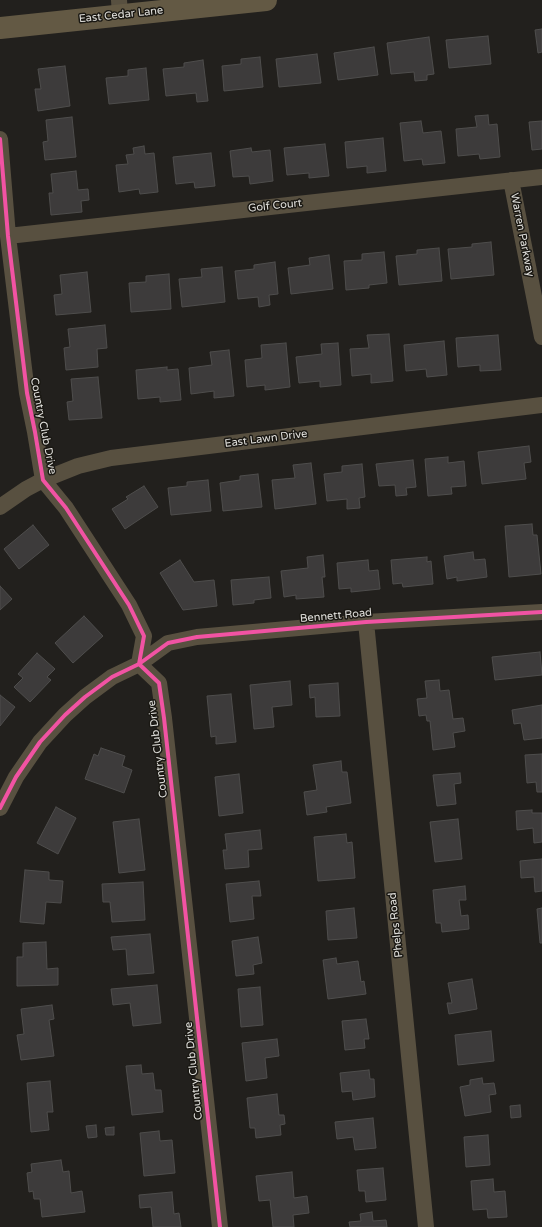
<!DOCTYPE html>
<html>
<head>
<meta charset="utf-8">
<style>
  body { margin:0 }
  canvas { display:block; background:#22201d }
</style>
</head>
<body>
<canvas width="542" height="1227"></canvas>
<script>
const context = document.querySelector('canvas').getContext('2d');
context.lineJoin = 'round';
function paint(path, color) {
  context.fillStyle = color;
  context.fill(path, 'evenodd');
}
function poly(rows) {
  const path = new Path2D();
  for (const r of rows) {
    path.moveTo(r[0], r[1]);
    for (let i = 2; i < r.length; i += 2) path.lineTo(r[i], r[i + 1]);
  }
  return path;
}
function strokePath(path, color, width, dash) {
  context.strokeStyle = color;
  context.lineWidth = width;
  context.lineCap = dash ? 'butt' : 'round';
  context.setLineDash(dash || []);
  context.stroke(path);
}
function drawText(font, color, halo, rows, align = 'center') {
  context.font = font + ' "Varela Round",sans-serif';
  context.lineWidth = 3;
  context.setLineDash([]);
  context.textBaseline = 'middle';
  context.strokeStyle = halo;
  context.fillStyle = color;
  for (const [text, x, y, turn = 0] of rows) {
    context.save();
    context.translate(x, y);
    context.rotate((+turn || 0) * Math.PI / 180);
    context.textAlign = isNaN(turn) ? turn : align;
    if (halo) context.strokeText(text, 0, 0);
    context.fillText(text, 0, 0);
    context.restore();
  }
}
const building = poly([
  [542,29,542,52,538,53,535,30,542,29],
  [488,36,491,64,449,68,446,40,488,36],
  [429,37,434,74,427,75,427,80,415,81,414,72,391,74,387,43,429,37],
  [374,47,378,75,338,80,334,53,374,47],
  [317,54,321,83,279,87,276,59,317,54],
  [260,57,263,87,224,91,222,66,241,64,241,59,260,57],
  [203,60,208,101,197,102,196,93,166,96,163,69,184,67,184,63,203,60],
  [65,66,70,106,38,111,35,89,41,89,38,69,65,66],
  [146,68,149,100,109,104,106,78,128,76,128,70,146,68],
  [488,115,489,125,497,124,500,157,480,159,479,154,458,156,456,129,477,127,475,116,488,115],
  [72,117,76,157,45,160,43,142,48,141,46,120,72,117],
  [421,121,423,133,441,131,445,163,423,165,422,159,404,161,400,123,421,121],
  [542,121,542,149,532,150,529,122,542,121],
  [383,138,386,171,367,173,367,166,347,168,345,142,383,138],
  [325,144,329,176,309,178,309,173,287,175,284,148,325,144],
  [144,146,145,154,154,153,158,192,140,194,139,189,119,192,116,165,128,164,126,155,134,154,133,148,144,146],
  [251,148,252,152,270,150,273,181,250,184,249,176,233,177,230,151,251,148],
  [211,153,215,186,195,188,194,182,176,184,173,157,211,153],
  [76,171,78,190,88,189,89,200,81,201,82,212,51,215,49,193,53,193,51,174,76,171],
  [491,242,494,275,451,279,448,249,472,247,472,244,491,242],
  [439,248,442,281,399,285,396,256,417,254,417,250,439,248],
  [384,252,387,283,369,285,369,288,346,290,344,261,362,260,362,254,384,252],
  [329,255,333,289,291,294,288,268,310,265,309,258,329,255],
  [275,262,278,294,269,295,270,305,259,307,258,297,238,299,235,271,254,269,254,265,275,262],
  [222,267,225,302,182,307,179,279,202,277,201,269,222,267],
  [87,272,91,312,56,315,54,295,62,294,60,275,87,272],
  [169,274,171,309,131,312,129,283,146,282,146,276,169,274],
  [105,325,107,348,97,349,98,367,66,370,64,348,70,347,68,329,105,325],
  [389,334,393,381,371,383,371,374,352,376,350,349,369,348,367,335,389,334],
  [498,335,501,370,480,371,480,365,458,367,456,338,498,335],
  [444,341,447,375,427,377,426,369,406,371,404,345,444,341],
  [286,343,290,387,265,390,265,385,247,387,245,360,262,358,261,345,286,343],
  [338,343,341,385,320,387,320,381,299,383,296,357,322,354,321,344,338,343],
  [229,350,234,396,214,398,214,391,191,394,189,368,212,365,210,352,229,350],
  [167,367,167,370,178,369,181,400,160,402,160,397,138,399,136,370,167,367],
  [98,377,102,418,69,420,67,402,73,401,71,379,98,377],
  [529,446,531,462,524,463,526,479,482,484,478,452,529,446],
  [448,457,448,463,464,461,466,486,451,487,452,494,428,496,425,459,448,457],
  [413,460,416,487,406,488,407,495,396,496,395,485,379,486,376,464,413,460],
  [311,463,316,504,275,509,272,480,295,478,293,465,311,463],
  [362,464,365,497,359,498,360,508,347,509,347,499,327,501,324,474,342,472,342,466,362,464],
  [258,474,262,507,223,511,220,483,240,480,240,476,258,474],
  [208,480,211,511,171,515,168,488,187,486,187,482,208,480],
  [144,486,158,507,125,529,112,509,128,499,126,497,144,486],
  [532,524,533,535,537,535,541,574,509,577,505,526,532,524],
  [33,525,49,545,19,569,4,549,33,525],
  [473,552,474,560,485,559,487,577,457,581,457,577,447,579,444,556,473,552],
  [323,555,325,577,322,577,324,597,296,599,296,595,284,597,281,571,308,568,307,557,323,555],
  [427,557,427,562,431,561,433,584,403,587,402,583,393,584,391,560,427,557],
  [180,560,194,582,214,580,217,606,183,610,160,573,180,560],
  [368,560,369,571,378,570,380,589,351,592,351,588,339,589,337,563,368,560],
  [269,577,271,598,254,600,254,603,233,605,231,580,269,577],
  [0,586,12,599,0,610,0,586],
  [84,616,103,636,73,663,55,643,84,616],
  [540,652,542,675,495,680,492,657,540,652],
  [37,653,55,669,47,677,51,680,30,702,14,687,23,678,18,674,37,653],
  [439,680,440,691,449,690,453,719,463,718,465,731,453,733,455,747,433,750,430,721,427,721,426,715,419,716,417,699,427,698,425,681,439,680],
  [290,681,292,705,272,707,274,727,254,729,250,685,290,681],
  [338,683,340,716,316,717,315,697,310,698,309,685,338,683],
  [231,694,236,742,216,744,216,736,211,737,207,696,231,694],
  [0,695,15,707,0,726,0,695],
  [542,705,542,738,524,740,521,723,514,724,512,710,542,705],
  [101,748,125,756,122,766,132,770,124,793,85,779,94,754,98,756,101,748],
  [542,754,542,792,537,792,536,782,527,783,525,755,542,754],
  [341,761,342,772,347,772,351,803,326,807,327,812,307,815,304,792,317,790,313,765,341,761],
  [460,773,461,783,454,784,456,804,437,806,433,775,460,773],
  [239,774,243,813,219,816,215,777,239,774],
  [56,807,76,818,58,854,37,843,56,807],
  [532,810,532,813,542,813,542,842,534,843,533,828,517,830,516,811,532,810],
  [139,819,145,870,119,873,113,822,139,819],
  [458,819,462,859,435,862,430,822,458,819],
  [260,830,262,849,248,850,249,867,225,869,223,850,227,850,225,834,260,830],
  [346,834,347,843,352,842,355,878,318,881,314,837,346,834],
  [542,859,542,891,535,892,534,877,521,878,520,861,542,859],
  [25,870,49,872,49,880,63,881,61,903,46,902,44,924,20,922,25,870],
  [259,881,261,896,252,896,254,919,230,922,226,884,259,881],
  [143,882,145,920,112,922,110,902,103,902,102,884,143,882],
  [465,886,466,900,459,900,461,916,468,915,469,929,442,932,441,923,436,923,433,890,465,886],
  [354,908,357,938,328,940,326,911,354,908],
  [542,908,542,943,540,943,537,909,542,908],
  [150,934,154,973,128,975,126,949,113,950,111,937,150,934],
  [258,937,262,963,253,965,254,974,236,976,232,941,258,937],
  [46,942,47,969,58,968,58,985,17,986,17,957,23,957,23,943,46,942],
  [336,958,337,964,358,961,361,982,364,981,366,994,328,999,323,960,336,958],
  [472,979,477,1009,449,1014,447,1003,452,1003,448,983,472,979],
  [157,985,161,1023,133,1026,130,1003,113,1005,111,989,157,985],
  [260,987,263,1025,241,1027,238,989,260,987],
  [52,1005,54,1019,49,1020,54,1056,21,1060,17,1035,24,1034,21,1009,52,1005],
  [366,1019,369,1039,364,1039,365,1048,345,1050,342,1021,366,1019],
  [491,1031,494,1061,458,1065,455,1035,491,1031],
  [277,1039,279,1056,265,1058,267,1078,246,1081,242,1043,277,1039],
  [141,1065,142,1074,153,1073,155,1090,161,1090,163,1112,132,1115,126,1066,141,1065],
  [369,1070,370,1079,374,1079,375,1097,353,1100,352,1091,342,1092,340,1073,369,1070],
  [482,1078,483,1084,494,1083,496,1094,489,1095,491,1112,465,1116,460,1087,470,1085,470,1080,482,1078],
  [50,1081,53,1112,47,1112,49,1130,31,1132,27,1083,50,1081],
  [277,1094,279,1115,284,1115,285,1124,280,1125,281,1135,256,1138,255,1128,250,1128,247,1098,277,1094],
  [520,1105,521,1117,511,1118,510,1106,520,1105],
  [373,1118,376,1148,355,1150,353,1137,337,1139,335,1122,373,1118],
  [96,1125,97,1137,88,1138,86,1126,96,1125],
  [114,1127,114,1135,106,1135,105,1128,114,1127],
  [159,1131,160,1141,172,1140,175,1173,144,1176,140,1133,159,1131],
  [488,1135,490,1165,466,1167,464,1137,488,1135],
  [61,1160,63,1172,69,1171,71,1193,82,1191,85,1212,42,1217,40,1199,34,1199,33,1191,29,1192,27,1173,32,1172,31,1164,61,1160],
  [383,1168,386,1200,366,1202,365,1191,359,1191,357,1170,383,1168],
  [292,1172,294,1198,307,1196,309,1213,293,1215,294,1227,273,1227,270,1200,259,1201,256,1176,292,1172],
  [493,1179,494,1192,505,1191,507,1217,488,1218,487,1209,473,1210,471,1181,493,1179],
  [172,1192,174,1214,179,1213,181,1227,153,1227,151,1207,140,1208,139,1195,172,1192],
  [372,1212,373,1221,386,1220,387,1227,350,1227,349,1222,361,1221,360,1214,372,1212]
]);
const street = poly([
  [119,0,120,15],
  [0,139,8,236,27,393,35,432,43,480,66,508,129,605,144,636,139,664,159,683,164,718,220,1227],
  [511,180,542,337],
  [8,236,542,177],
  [0,507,26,489,43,480,78,466,111,458,542,405],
  [366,622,426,1227],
  [0,808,16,777,40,742,65,715,85,697,112,677,139,664,168,643,197,637,366,622,542,612]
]);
const secondary = poly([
  [0,28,266,0]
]);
const cycleway = poly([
  [0,139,8,236,27,393,35,432,43,480,66,508,129,605,144,636,139,664,159,683,164,718,220,1227],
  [0,808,16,777,40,742,65,715,85,697,112,677,139,664,168,643,197,637,366,622,542,612]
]);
const streetNames = [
  ["East Cedar Lane",121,15,-6],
  ["Golf Court",275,206,-6],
  ["Warren Parkway",522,235,79],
  ["Country Club Drive",43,426,79],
  ["East Lawn Drive",266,439,-7],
  ["Bennett Road",336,616,-5],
  ["Country Club Drive",158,749,-97],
  ["Phelps Road",396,925,-96],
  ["Country Club Drive",194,1071,-96]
];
paint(building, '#3d3b3b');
strokePath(building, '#4e4d4c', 1);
strokePath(street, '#585040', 16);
strokePath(secondary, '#635944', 22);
strokePath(cycleway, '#f153a3', 4);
drawText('11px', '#e1e0dc', '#1a1813', streetNames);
</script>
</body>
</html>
